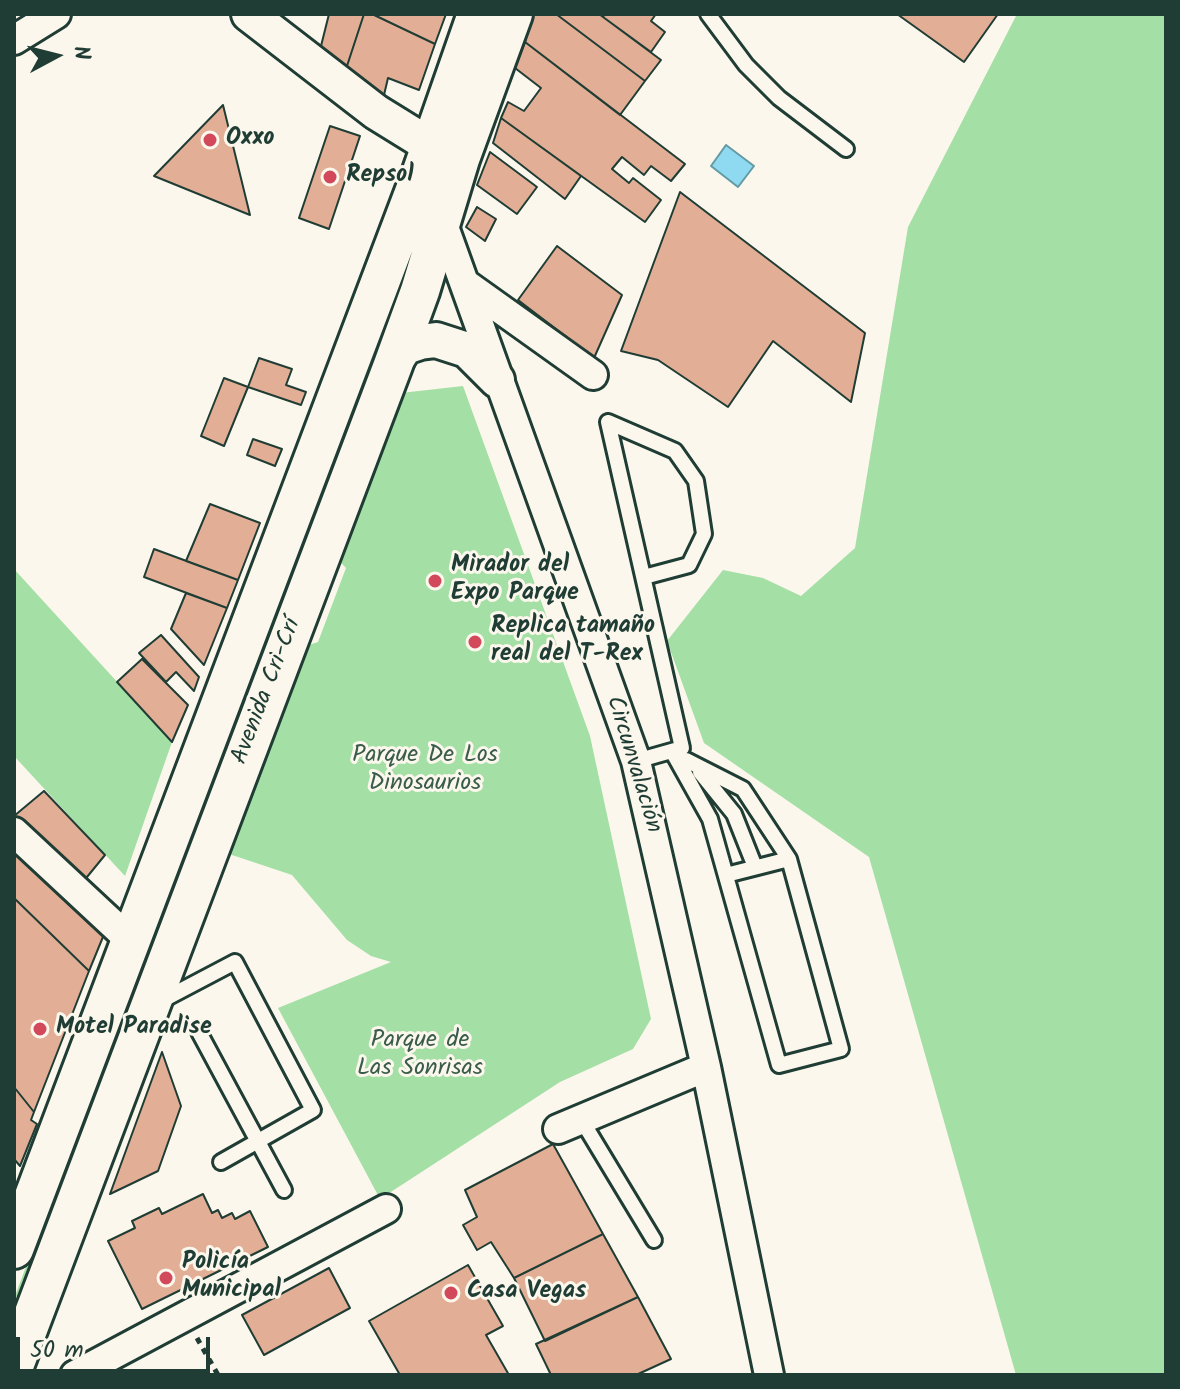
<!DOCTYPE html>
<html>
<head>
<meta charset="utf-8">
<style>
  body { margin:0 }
  #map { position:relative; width:1180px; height:1389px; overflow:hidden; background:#fbf7ec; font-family:Kalam,sans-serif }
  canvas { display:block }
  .frame { position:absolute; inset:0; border:16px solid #1f3d34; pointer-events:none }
  .north { position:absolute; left:16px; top:16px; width:80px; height:80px; -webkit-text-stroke:6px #fbf7ec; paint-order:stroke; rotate:83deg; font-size:22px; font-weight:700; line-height:32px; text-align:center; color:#1f3d34 }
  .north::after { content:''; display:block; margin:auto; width:28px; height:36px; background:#1f3d34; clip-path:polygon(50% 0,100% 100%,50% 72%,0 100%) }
  .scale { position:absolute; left:16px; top:1337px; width:194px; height:36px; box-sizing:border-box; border:4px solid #1f3d34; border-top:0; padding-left:10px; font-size:24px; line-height:28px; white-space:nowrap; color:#1f3d34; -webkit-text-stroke:6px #fbf7ec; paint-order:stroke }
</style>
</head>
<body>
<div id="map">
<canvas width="1180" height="1389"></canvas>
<div class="frame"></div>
<div class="north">N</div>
<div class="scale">50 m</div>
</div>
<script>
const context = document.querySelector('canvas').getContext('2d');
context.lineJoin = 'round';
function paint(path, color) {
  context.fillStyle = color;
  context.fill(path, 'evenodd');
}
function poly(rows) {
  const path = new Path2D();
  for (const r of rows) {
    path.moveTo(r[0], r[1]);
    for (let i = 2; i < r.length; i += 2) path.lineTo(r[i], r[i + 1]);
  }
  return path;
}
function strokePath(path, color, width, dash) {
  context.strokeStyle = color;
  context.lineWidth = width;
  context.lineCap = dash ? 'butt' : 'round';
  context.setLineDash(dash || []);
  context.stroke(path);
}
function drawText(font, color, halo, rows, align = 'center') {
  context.font = font + ' Kalam,sans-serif';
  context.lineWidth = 6;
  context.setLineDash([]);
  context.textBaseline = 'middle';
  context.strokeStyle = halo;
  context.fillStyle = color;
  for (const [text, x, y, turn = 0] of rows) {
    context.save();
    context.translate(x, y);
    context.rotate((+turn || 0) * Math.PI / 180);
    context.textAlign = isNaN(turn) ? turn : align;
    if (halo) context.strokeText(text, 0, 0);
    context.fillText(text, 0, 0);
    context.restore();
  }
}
const green = poly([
  [1017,14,1166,14,1166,1375,1016,1375,869,857,704,743,667,641,723,570,763,578,801,596,855,548,908,227],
  [419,221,426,228,177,882,169,878],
  [463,386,590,736,651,1019,633,1049,560,1082,380,1199,278,1008,391,962,371,956,347,940,292,875,217,850,294,650,318,642,346,568,330,551,392,394],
  [14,569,172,742,125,876,14,756],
  [143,954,149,958,24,1299,15,1296]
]);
const water = poly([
  [726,145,754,166,738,187,711,166,726,145]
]);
const building = poly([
  [329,14,364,14,346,69,320,50,329,14],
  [364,14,372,14,435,44,419,90,388,78,384,95,346,69,364,14],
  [372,14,446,14,435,44,372,14],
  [532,14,556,14,645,81,620,115,525,42,532,14],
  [556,14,599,14,661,60,645,81,556,14],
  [605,14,656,14,651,21,665,32,651,52,603,17,605,14],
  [897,14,998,14,964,62,897,14],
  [525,42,685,164,671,181,651,166,644,175,622,157,612,169,629,183,633,178,661,200,645,222,501,118,508,102,524,111,541,88,515,68,525,42],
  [223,105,250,215,154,176,223,105],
  [501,118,581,176,565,199,493,143,501,118],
  [330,126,360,136,329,229,299,218,330,126],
  [490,152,537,187,517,214,477,185,490,152],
  [680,192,865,333,851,402,773,341,728,407,658,360,621,351,680,192],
  [477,207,496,219,485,241,466,227,477,207],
  [557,246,622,295,594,358,518,300,557,246],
  [259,358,292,369,286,385,306,392,301,405,248,387,259,358],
  [224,378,248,387,224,446,201,436,224,378],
  [253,439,282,449,275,466,247,455,253,439],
  [210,504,260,523,238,580,186,561,210,504],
  [154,549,238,580,227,608,144,577,154,549],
  [186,593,227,608,204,665,171,629,186,593],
  [161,635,199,677,194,691,176,672,166,682,139,653,161,635],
  [142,659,188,705,172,742,117,682,142,659],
  [44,791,105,855,78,888,14,823,14,816,44,791],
  [14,847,105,932,89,971,14,898,14,847],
  [14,898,89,971,34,1112,14,1087,14,898],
  [162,1052,181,1106,158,1171,110,1194,162,1052],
  [14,1087,34,1112,31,1120,37,1124,20,1166,14,1159,14,1087],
  [553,1144,603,1234,514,1278,491,1242,477,1250,463,1225,477,1217,465,1190,553,1144],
  [203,1194,212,1213,218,1210,222,1218,232,1213,235,1219,250,1211,268,1247,142,1309,108,1241,135,1228,132,1221,159,1208,162,1214,203,1194],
  [603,1234,638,1297,545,1341,514,1278,603,1234],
  [468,1265,503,1326,486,1335,509,1375,400,1375,369,1321,468,1265],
  [329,1268,350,1308,264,1355,242,1315,329,1268],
  [638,1297,671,1359,636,1375,551,1375,536,1344,638,1297]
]);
const path = poly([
  [197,1338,218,1375]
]);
const service = poly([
  [708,14,746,65,779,98,846,149],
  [608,422,682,748,636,761],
  [608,422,675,451,696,481,704,534,689,565,644,577],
  [672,751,710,819,779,1065,841,1049,789,859,743,789,686,760],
  [700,772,734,814,755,867],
  [726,875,789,859],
  [159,1002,235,962,313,1110,221,1162],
  [199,1032,284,1190],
  [581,1119,654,1240]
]);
const minor = poly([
  [14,40,56,14],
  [439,213,636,761,706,1067,769,1375],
  [467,285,593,375],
  [14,832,131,941],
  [558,1129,706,1067],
  [75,1375,386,1209]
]);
const tertiary = poly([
  [249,14,376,112,431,146,455,157],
  [393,365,405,347,420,342,436,340,467,350,497,380]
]);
const secondary = poly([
  [14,1249,420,177,477,14],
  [14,1366,393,365,420,291,460,159,513,14]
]);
const markers = [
  [210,140,8,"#d1495b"],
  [330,177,8,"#d1495b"],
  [435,581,8,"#d1495b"],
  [475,642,8,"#d1495b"],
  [40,1029,8,"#d1495b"],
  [166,1278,8,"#d1495b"],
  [451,1293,8,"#d1495b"]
];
const poiNames = [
  ["Oxxo",226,140],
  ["Repsol",346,177],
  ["Mirador del",451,567],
  ["Expo Parque",451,595],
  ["Replica tamaño",491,628],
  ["real del T-Rex",491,656],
  ["Motel Paradise",56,1029],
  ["Policía",182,1264],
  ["Municipal",182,1292],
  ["Casa Vegas",467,1293]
];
const streetNames = [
  ["Avenida Cri-Crí",268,692,-69],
  ["Circunvalación",632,765,73]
];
const parkNames = [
  ["Parque De Los",425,757],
  ["Dinosaurios",425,785],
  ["Parque de",420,1042],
  ["Las Sonrisas",420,1070]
];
paint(green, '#a4dfa5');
paint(water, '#90daf1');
strokePath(water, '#639ba5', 2);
paint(building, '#e2ae95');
strokePath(building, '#1f3d34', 2);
strokePath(service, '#1f3d34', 20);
strokePath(minor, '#1f3d34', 34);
strokePath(tertiary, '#1f3d34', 40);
strokePath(secondary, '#1f3d34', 44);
strokePath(path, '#1f3d34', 5, [6, 6]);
strokePath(service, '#fbf7ec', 14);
strokePath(minor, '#fbf7ec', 28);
strokePath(tertiary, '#fbf7ec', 34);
strokePath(secondary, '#fbf7ec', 38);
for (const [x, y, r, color] of markers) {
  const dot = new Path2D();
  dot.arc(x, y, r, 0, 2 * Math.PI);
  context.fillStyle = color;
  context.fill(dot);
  strokePath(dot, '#fbf7ec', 3);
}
drawText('bold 24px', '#1f3d34', '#fbf7ec', poiNames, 'left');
drawText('24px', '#1f3d34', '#fbf7ec', streetNames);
drawText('24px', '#3a5d4b', '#fbf7ec', parkNames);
</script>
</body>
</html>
